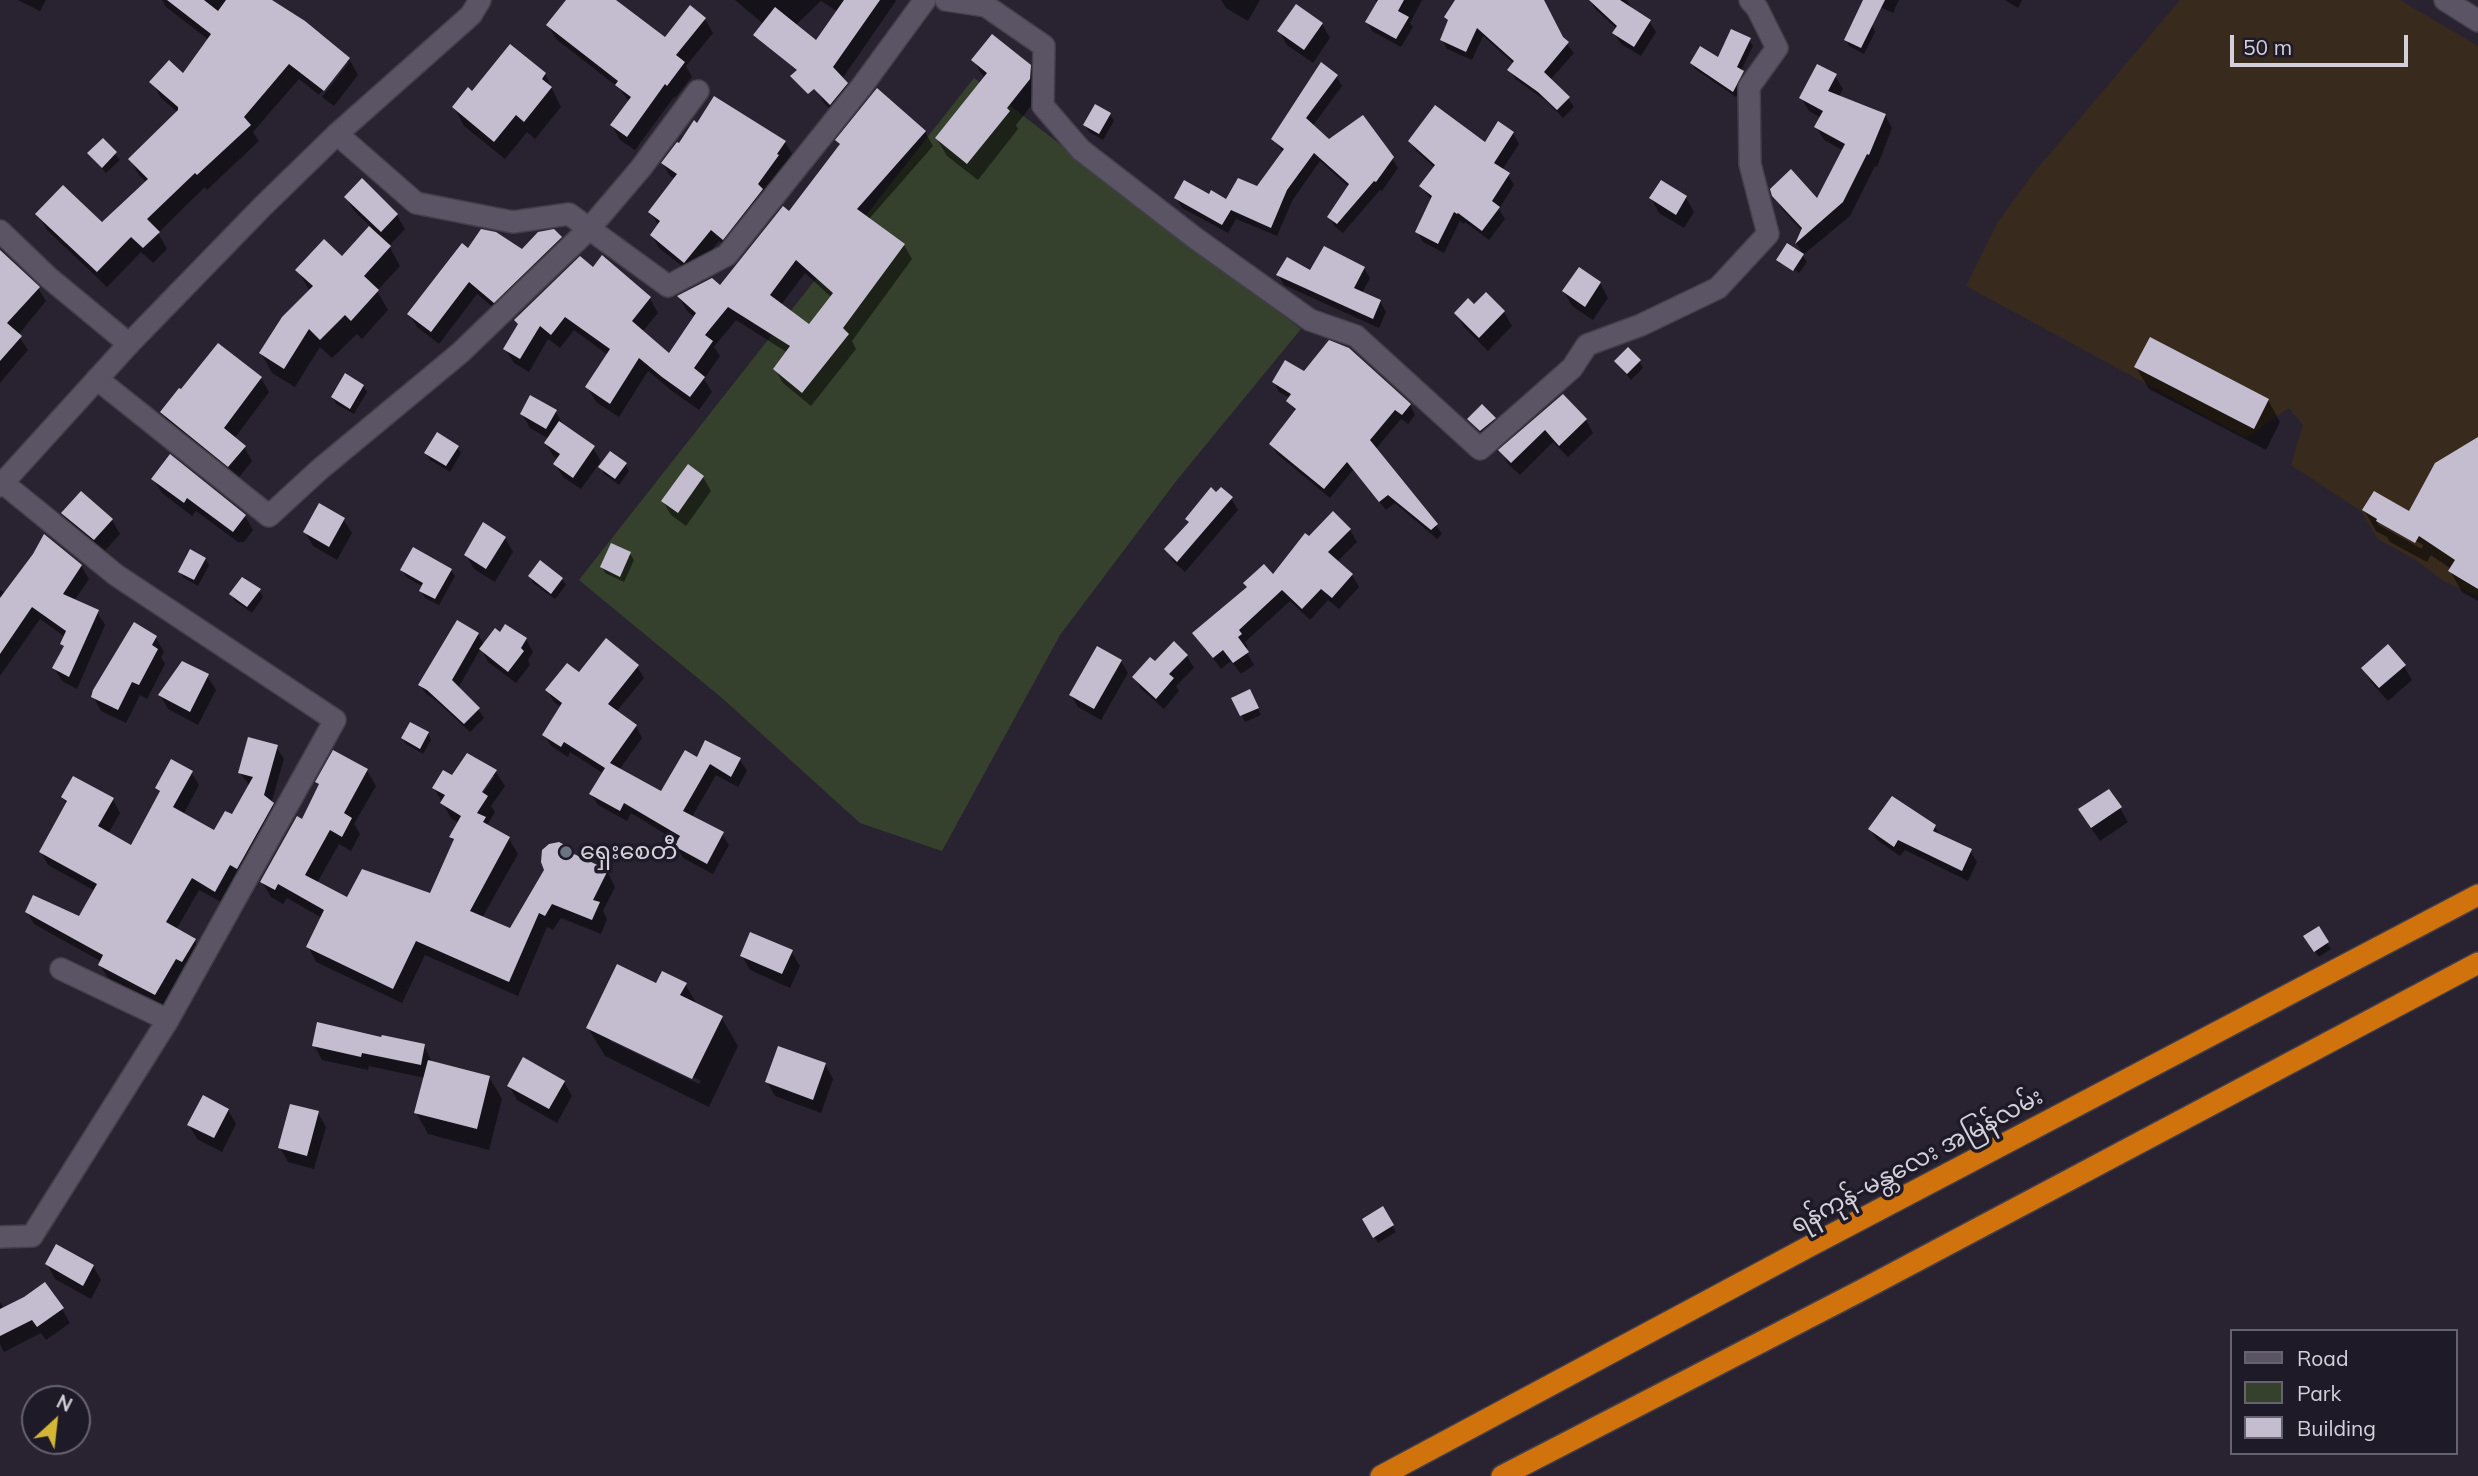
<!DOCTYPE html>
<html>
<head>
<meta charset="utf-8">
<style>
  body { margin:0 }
  #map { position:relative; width:2478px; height:1476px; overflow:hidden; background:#292331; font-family:Mulish,sans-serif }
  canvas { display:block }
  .legend { position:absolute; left:2230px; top:1329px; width:228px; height:126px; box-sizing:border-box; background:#1f1a27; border:2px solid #67636e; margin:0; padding:9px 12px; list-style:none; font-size:21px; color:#d3d0d9 }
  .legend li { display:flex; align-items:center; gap:14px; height:35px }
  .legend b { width:35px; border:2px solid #67636e }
  .north { position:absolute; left:21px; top:1385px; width:70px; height:70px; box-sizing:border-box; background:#1f1a27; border:2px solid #67636e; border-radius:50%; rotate:27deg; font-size:19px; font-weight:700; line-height:28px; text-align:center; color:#d3d0d9 }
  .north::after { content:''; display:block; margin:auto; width:24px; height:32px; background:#d3b635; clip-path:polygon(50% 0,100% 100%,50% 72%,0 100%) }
  .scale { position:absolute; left:2230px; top:35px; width:178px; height:32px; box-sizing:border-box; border:4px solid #d3d0d9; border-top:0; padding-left:9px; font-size:21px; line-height:24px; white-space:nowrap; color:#d3d0d9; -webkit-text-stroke:5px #1f1a27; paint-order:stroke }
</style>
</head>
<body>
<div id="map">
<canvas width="2478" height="1476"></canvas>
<ul class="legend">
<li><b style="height:9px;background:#5a5464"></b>Road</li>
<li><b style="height:19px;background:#35412c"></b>Park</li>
<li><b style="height:19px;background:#c4bdcf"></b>Building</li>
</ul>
<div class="north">N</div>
<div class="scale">50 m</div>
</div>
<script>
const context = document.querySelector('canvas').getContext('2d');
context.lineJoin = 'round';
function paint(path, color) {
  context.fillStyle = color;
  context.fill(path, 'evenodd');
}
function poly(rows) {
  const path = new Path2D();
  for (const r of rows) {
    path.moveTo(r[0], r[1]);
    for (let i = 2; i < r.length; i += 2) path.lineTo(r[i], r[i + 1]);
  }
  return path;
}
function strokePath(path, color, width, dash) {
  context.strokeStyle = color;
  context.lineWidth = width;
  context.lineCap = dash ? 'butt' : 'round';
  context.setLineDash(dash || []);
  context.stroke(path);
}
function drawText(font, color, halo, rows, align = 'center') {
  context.font = font + ' Mulish,"Noto Sans Myanmar",sans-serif';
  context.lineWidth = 7;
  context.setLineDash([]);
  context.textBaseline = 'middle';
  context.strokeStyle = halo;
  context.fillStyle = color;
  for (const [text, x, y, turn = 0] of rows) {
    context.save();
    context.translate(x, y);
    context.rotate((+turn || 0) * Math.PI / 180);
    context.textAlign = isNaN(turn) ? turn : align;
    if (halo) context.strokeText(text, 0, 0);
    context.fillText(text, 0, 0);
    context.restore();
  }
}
const commercial = poly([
  [2180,0,2400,0,2478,46,2478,596,2445,582,2417,561,2378,539,2361,511,2291,465,2303,425,2289,408,2246,438,1966,286,1998,222,2032,175]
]);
const green = poly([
  [974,78,1301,329,1177,480,1060,635,942,851,860,823,722,698,579,580]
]);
const shadow = poly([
  [18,0,46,0,40,11],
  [162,0,261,0,349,59,358,75,334,106,322,97,349,62,345,62,319,95,299,79,253,132,259,141,207,190,205,187,158,233,167,249,153,263,141,252,107,287,47,230,38,214,102,225,147,183,139,175,130,159,177,112,161,98,152,82,183,75,209,40,166,7],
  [568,0,613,0,665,40,705,19,713,33,686,66,692,77,675,98,674,97,635,150,620,140,612,126,629,102,619,88,556,39,548,25],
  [735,0,895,0,896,1,842,79,855,98,838,118,824,103,816,89,838,12,821,1,781,39],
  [1221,0,1260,0,1248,21,1226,8],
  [1375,0,1422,0,1410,23,1413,27,1401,47,1372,31,1367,22,1378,3],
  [1468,0,1543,0,1563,39,1574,53,1550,80,1568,98,1574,107,1563,118,1546,101,1515,79,1510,70,1514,64,1483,36,1472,60,1447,49,1442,39],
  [1590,0,1627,0,1634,11,1649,21,1656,32,1641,56,1621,44,1614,33,1617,29,1595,9],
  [1873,0,1899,0,1893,13,1875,5],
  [2005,0,2022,0,2018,8],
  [1322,24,1330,38,1313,63,1287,45,1279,31],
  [1872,25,1875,32,1864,54,1849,46,1846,40],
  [1749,39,1753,46,1741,71,1747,79,1736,97,1695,69,1692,63,1719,60],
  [973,60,1029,66,1039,84,1039,96,1016,125,1018,129,978,180,947,156,937,139,985,79],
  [545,74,561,107,535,139,527,132,505,159,464,126,454,107,473,93],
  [1336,76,1342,86,1312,127,1329,141,1392,158,1398,168,1382,191,1380,190,1343,233,1335,227,1329,217,1349,187,1320,161,1292,201,1277,236,1236,219,1228,233,1182,208,1176,198,1209,197,1226,201,1258,188,1284,153,1273,139],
  [1835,76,1843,89,1839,97,1885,115,1892,128,1877,167,1875,166,1850,216,1803,255,1796,243,1802,231,1782,209,1773,195,1818,201,1844,151,1824,140,1816,127,1821,118,1809,111,1801,98],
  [1110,115,1114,121,1103,140,1089,132,1085,125],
  [925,132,933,146,869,219,904,245,912,259,852,341,856,349,811,406,783,383,775,369,788,353,736,320,714,347,720,356,704,379,712,392,699,410,672,391,648,371,619,417,596,402,587,387,608,355,574,330,560,348,548,339,529,372,514,363,505,349,593,269,603,258,650,299,658,313,642,332,669,355,695,318,687,311,679,297,721,287,789,213,841,146,837,141],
  [805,273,832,298,809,326,781,305],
  [1513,133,1519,144,1502,170,1508,175,1514,185,1499,209,1505,219,1489,240,1465,222,1464,224,1460,221,1444,253,1423,242,1417,232,1432,201,1421,186,1435,168,1416,151,1410,141,1485,144],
  [103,140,120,160,106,173,89,154],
  [785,142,792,154,784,166,785,168,730,251,719,241,692,274,659,248,652,235,659,226,650,212,675,179,670,176,663,164],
  [346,197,397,215,405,229,389,246,400,266,377,291,388,310,362,339,357,334,332,358,320,347,295,387,272,373,261,353,310,291,297,270,342,258,371,227,354,211],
  [1651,198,1686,198,1694,212,1684,228,1659,213],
  [561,238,568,251,502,315,477,294,439,344,417,327,409,314,468,251,522,251],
  [0,252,38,288,46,301,18,335,28,350,0,383],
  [1803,256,1807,262,1799,273,1781,261,1781,265,1778,260],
  [1364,268,1370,278,1362,293,1380,301,1386,312,1379,328,1284,285,1278,275],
  [1600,283,1608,298,1593,320,1572,306,1564,292],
  [1474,306,1504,312,1512,326,1488,351,1464,327,1456,313],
  [1639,361,1643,368,1631,380,1616,362],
  [2136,367,2268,400,2280,422,2266,450,2149,389],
  [1304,373,1410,405,1415,415,1408,424,1401,419,1375,450,1436,525,1442,534,1437,539,1395,503,1386,510,1353,470,1330,498,1277,454,1271,444,1296,412,1288,401,1290,398,1279,392,1274,382],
  [261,378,269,392,234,439,244,447,252,461,237,480,170,426,162,412],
  [363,386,367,392,354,414,336,404,333,397],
  [1563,396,1586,420,1593,433,1568,457,1553,442,1520,475,1508,464,1501,451],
  [556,412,564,426,593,448,601,461,581,489,563,477,555,464,558,459,554,457,546,444,549,439,530,428,522,414],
  [1494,419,1498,425,1485,437,1469,420],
  [2478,439,2478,601,2462,592,2450,571,2451,569,2431,555,2427,562,2390,542,2387,537,2376,531,2364,510,2410,514],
  [2380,521,2423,545,2422,549,2377,524],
  [457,447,461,453,450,472,430,460,426,453],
  [625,464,629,471,619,485,604,474,601,467],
  [703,477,711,491,686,526,671,515,663,501],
  [153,479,245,516,253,530,244,542,238,542,196,511,192,516,162,493],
  [1216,494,1231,498,1238,510,1185,572,1173,561,1166,549,1190,523,1187,519],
  [63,513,112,520,120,534,103,553,71,528],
  [343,519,352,533,337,560,313,546,305,532],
  [1350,530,1357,542,1337,562,1352,575,1359,587,1339,609,1328,600,1310,620,1290,601,1245,642,1248,647,1245,649,1254,665,1241,674,1231,661,1221,669,1194,633,1273,577,1309,538],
  [505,538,513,552,495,582,474,569,466,555],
  [630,554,634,560,624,582,605,573,602,567],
  [205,559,209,565,198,586,184,578,180,572],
  [81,566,89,579,74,601,97,612,105,625,77,689,62,681,54,668,65,648,62,644,65,637,40,619,0,676,0,590,6,593],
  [402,570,451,570,455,576,439,605,425,598,421,591,423,587,406,577],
  [530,576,562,579,566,585,555,599,533,583],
  [259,590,263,597,252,613,235,601,231,594],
  [478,634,484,645,501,635,526,639,533,652,528,660,530,665,516,683,488,662,481,648,458,688,478,709,484,718,470,732,434,699,426,694,420,685],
  [156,638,164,652,161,657,165,664,147,699,140,695,126,723,101,711,93,696],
  [1174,644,1187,656,1194,668,1176,686,1179,691,1164,709,1141,689,1134,677,1155,664],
  [1121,661,1128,673,1101,720,1078,707,1071,695],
  [637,666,644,678,616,712,636,726,642,738,619,770,662,793,697,759,706,742,740,760,747,771,738,787,716,775,692,817,722,834,729,845,713,874,683,858,676,846,678,842,631,813,627,821,598,805,591,794,604,774,570,752,568,757,551,746,544,735,562,708,554,702,547,690,579,674],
  [2404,666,2412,680,2388,701,2371,682,2363,668],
  [207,676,216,690,198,725,168,709,160,695],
  [1253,698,1261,715,1245,722,1234,699],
  [428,733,431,740,423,754,406,744,403,738],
  [276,747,284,759,271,804,280,817,223,903,199,890,176,930,194,940,202,953,184,971,163,1007,108,978,100,965,102,962,34,924,27,912,79,919,95,891,48,865,41,852,67,805,63,797,113,800,120,813,108,834,131,847,161,794,157,788,191,772,199,785,183,815,215,832,232,817,250,786,240,773],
  [467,756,496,772,505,786,491,806,495,812,488,824,490,828,509,839,518,854,482,918,511,931,573,855,607,871,615,887,603,911,607,919,601,934,561,918,553,930,547,927,518,996,425,955,402,1003,316,962,308,946,322,918,287,898,283,904,271,897,262,882,303,821,320,787,318,782,367,771,376,786,354,824,360,834,351,851,339,844,317,883,348,900,431,896,454,843,451,837,459,823,451,818,434,788,452,777],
  [491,776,495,776,478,800,476,798],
  [2120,808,2128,822,2100,841,2088,824],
  [1935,827,1941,837,1970,851,1977,862,1968,881,1905,850,1900,856,1877,840,1870,829],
  [2318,929,2331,949,2319,957,2309,943],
  [791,951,800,966,790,988,750,970,742,956],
  [685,984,698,1006,721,1017,738,1046,709,1107,605,1056,588,1028,657,986],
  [610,1037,701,1081,699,1084,610,1041],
  [383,1039,424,1046,432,1062,489,1077,502,1099,489,1150,428,1134,416,1112,425,1078,369,1066,368,1070,322,1060,314,1045],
  [825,1064,833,1079,821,1113,775,1096,767,1082],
  [564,1082,572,1096,557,1123,517,1100,509,1086],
  [228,1110,236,1124,222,1152,197,1139,189,1125],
  [318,1113,326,1127,314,1169,288,1162,280,1148],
  [1382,1209,1396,1232,1378,1243,1364,1220],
  [47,1264,93,1266,101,1280,91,1299,55,1279],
  [0,1302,4,1309,62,1309,70,1323,46,1340,41,1333,4,1352,0,1344]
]);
const building = poly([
  [167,0,204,0,218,11,226,0,272,0,305,21,350,58,324,91,289,64,244,117,251,125,197,175,195,173,147,219,160,232,143,248,131,237,97,272,35,214,63,185,102,222,148,179,128,159,178,110,178,107,149,82,169,60,183,73,211,34],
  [566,0,616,0,665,37,690,5,706,18,676,55,685,62,667,86,665,84,627,137,610,125,631,97,615,85,618,81,546,25],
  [844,0,880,0,833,67,848,83,830,105,814,89,808,94,790,76,797,70,753,35,775,7,816,40],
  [1378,0,1404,0,1398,11,1409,17,1396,39,1365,22],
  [1455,0,1544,0,1563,37,1569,42,1544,72,1570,97,1557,110,1538,92,1507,70,1514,61,1477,28,1466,52,1440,40,1448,20,1444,17],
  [1589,0,1620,0,1651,20,1634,47,1612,33,1617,26],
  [1863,0,1885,0,1861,48,1844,40],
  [1296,4,1323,23,1304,50,1277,31],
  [1731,29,1751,38,1737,67,1744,71,1733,92,1690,63,1700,46,1718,57],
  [992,34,1031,65,1030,79,1007,108,1010,111,967,164,935,138,987,73,971,60],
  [510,44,546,73,542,79,552,87,524,122,516,115,494,142,452,107,468,87,472,91],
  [1321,62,1338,75,1306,118,1329,139,1363,115,1394,157,1376,182,1374,181,1337,224,1327,217,1349,184,1314,153,1287,190,1271,228,1231,210,1222,225,1174,198,1184,180,1209,194,1211,190,1226,199,1238,178,1257,186,1284,149,1271,139],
  [1817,64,1837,74,1828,91,1886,114,1869,155,1867,154,1843,202,1795,244,1802,228,1772,196,1770,189,1791,169,1817,198,1845,144,1814,127,1823,111,1799,98],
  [877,88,926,131,857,209,905,244,843,328,849,334,802,393,773,369,790,346,728,307,705,335,713,341,694,368,705,377,690,397,662,377,639,358,610,404,585,387,610,349,565,317,551,335,540,326,520,359,503,349,518,324,514,320,580,256,593,267,602,255,651,297,632,321,669,353,696,313,677,296,712,278,720,285,783,206,789,211,840,144,835,140],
  [796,260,833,293,809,324,770,295],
  [714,96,786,141,777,154,779,155,758,184,763,189,723,240,711,230,684,263,650,235,660,221,648,212,677,174,661,163,677,142,679,143,694,120,697,123],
  [1095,104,1111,113,1099,134,1083,125],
  [1435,105,1485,142,1498,121,1514,132,1494,163,1510,173,1492,201,1500,207,1482,231,1458,213,1457,214,1454,212,1438,244,1415,232,1432,196,1419,186,1435,165,1408,141],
  [103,138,117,152,102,168,87,153],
  [362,178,398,214,381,232,344,197],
  [1661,180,1687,196,1676,215,1649,198],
  [369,226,391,246,364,276,379,290,351,321,345,315,320,340,309,329,284,369,259,353,282,317,313,286,295,270,324,239,342,256],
  [481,229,496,232,522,249,538,232,554,229,562,237,494,303,469,282,431,332,407,314,462,243,468,248],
  [1787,243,1804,254,1793,271,1776,260],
  [1324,246,1365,267,1354,288,1381,300,1373,319,1276,275,1287,257,1310,270],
  [0,250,40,287,7,323,22,336,0,361],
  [1579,267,1601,282,1585,307,1562,291],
  [1486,292,1505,311,1479,338,1454,313,1468,298,1474,304],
  [2150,337,2269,399,2254,429,2134,367],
  [1329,340,1349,348,1411,404,1402,415,1395,410,1370,440,1438,524,1431,530,1388,495,1379,502,1347,462,1324,489,1269,444,1296,409,1286,401,1291,394,1272,382,1285,360,1304,371],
  [218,343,262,377,224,428,246,446,228,467,160,412,179,388,181,389],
  [1628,347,1641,360,1627,374,1614,361],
  [345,373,364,385,350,409,331,397],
  [1563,394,1587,419,1559,446,1545,430,1511,463,1498,450],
  [530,395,557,410,546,429,520,414],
  [1482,404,1496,418,1480,431,1467,419],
  [559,421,595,446,573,478,553,464,560,454,544,443],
  [437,432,459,446,446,466,424,453],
  [2478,437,2478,589,2448,571,2455,560,2419,536,2415,543,2376,521,2377,519,2362,510,2374,491,2409,511,2435,463],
  [610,451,627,463,615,479,598,467],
  [170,454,246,515,233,532,187,498,184,503,151,479],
  [688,464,704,476,678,513,661,501],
  [1211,487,1216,492,1221,487,1233,497,1177,562,1164,549,1189,522,1185,519],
  [81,491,113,519,94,540,61,513],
  [319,503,345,518,329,547,303,532],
  [1333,511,1351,529,1328,552,1353,574,1332,598,1321,589,1302,609,1282,590,1239,630,1242,634,1238,637,1249,652,1233,663,1223,650,1213,658,1192,633,1247,587,1243,583,1264,564,1273,574,1305,533,1309,536],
  [483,522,506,537,486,569,464,555],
  [44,534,82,565,63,594,99,610,69,677,52,668,64,646,60,644,66,631,32,607,0,654,0,598,33,554],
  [611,543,631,552,620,577,600,567],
  [413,547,452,569,435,599,419,591,423,583,400,570],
  [190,549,206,558,194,580,178,572],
  [540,560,563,578,551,594,528,576],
  [242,577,261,589,247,607,229,594],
  [457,620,479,633,452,680,480,708,464,724,427,690,418,685],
  [134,622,157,636,152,645,158,649,139,685,132,682,118,710,91,697,93,690],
  [505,624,527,638,521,648,524,651,508,672,479,649,495,628,500,632],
  [606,638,639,665,608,704,637,725,610,763,661,791,685,750,697,757,705,740,741,758,731,777,710,764,683,811,724,832,707,864,674,846,680,836,624,803,620,811,589,794,605,768,564,742,561,747,542,735,562,703,545,690,567,663,579,672],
  [1174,641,1188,655,1169,674,1174,678,1156,699,1132,677,1150,657,1155,661],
  [2388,644,2406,665,2379,688,2361,668],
  [1097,646,1122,660,1094,709,1069,695],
  [182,661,209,674,190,712,158,695],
  [1250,689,1259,708,1240,716,1231,698],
  [410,722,429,732,420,749,401,738],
  [248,737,278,745,264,795,274,803,237,869,230,865,215,892,192,878,166,922,196,939,182,962,176,959,155,995,98,965,103,955,25,912,33,895,79,916,97,884,39,852,67,801,61,797,73,776,114,798,98,826,131,845,160,791,155,788,171,759,193,771,173,807,214,830,225,811,232,814,253,777,238,773],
  [333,750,368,769,344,813,352,818,342,837,330,830,305,875,347,897,362,869,430,893,454,839,449,837,461,816,440,803,445,795,432,788,443,770,452,775,467,753,497,770,482,792,488,796,477,813,486,817,483,822,510,837,470,911,510,928,544,870,541,862,542,850,549,844,559,842,569,847,574,854,608,870,593,900,600,902,592,920,552,904,545,916,539,913,509,982,416,941,393,989,306,947,324,910,278,884,275,890,260,882,297,816,302,819,319,784,315,782],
  [2109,789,2122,807,2091,828,2078,809],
  [1892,796,1936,825,1933,831,1972,849,1962,871,1898,840,1894,847,1868,829],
  [2319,926,2329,942,2314,952,2303,936],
  [750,932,793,950,782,974,740,956],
  [617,964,656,983,662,971,687,983,680,995,723,1016,692,1079,586,1028],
  [317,1022,381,1037,382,1035,425,1044,421,1065,362,1053,361,1057,312,1046],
  [778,1046,826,1063,813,1100,765,1082],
  [523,1057,565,1081,549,1109,507,1086],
  [428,1060,490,1076,477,1129,414,1113],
  [203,1095,229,1109,214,1138,187,1125],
  [290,1104,319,1111,307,1156,278,1148],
  [1383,1206,1394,1225,1373,1238,1362,1219],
  [56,1244,94,1265,83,1286,45,1264],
  [45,1282,64,1308,37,1327,32,1320,0,1336,0,1309,24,1297]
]);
const street = poly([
  [946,0,986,6,1044,46,1043,106,1081,150,1195,238,1310,320,1356,336,1480,449,1572,368,1587,345,1641,325,1718,288,1768,234,1750,164,1749,87,1777,48,1757,8,1750,0],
  [2445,0,2478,21],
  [337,134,416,203,513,222,569,214,668,286,727,255,862,86,925,0],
  [0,231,48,277,129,344],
  [97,379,269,516,319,470,460,353,589,229,641,168,698,91],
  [61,969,168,1020],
  [0,1237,32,1236,168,1020,335,720,116,575,3,483]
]);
const secondary = poly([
  [0,486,129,344,263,206,337,134,471,15,480,0]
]);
const highway = poly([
  [1381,1476,1810,1246,2478,895],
  [1502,1476,1862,1290,2478,963]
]);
const markers = [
  [566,852,7,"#6b7280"]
];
const poiNames = [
  ["ရှေးစေတီ",580,852]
];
const streetNames = [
  ["ရန်ကုန်-မန္တလေး အမြန်လမ်း",1917,1161,-28]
];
paint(commercial, '#382b1d');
paint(green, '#35412c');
paint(shadow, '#0007');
paint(building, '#c4bdcf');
strokePath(street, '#443f4b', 24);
strokePath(secondary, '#443f4b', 24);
strokePath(highway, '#443f4b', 24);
strokePath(street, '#5a5464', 21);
strokePath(secondary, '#5a5464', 21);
strokePath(highway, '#d0730c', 21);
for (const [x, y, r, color] of markers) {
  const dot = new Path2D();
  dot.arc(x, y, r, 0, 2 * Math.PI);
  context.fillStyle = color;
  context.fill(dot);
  strokePath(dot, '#1f1a27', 2.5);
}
drawText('24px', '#d3d0d9', '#1f1a27', poiNames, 'left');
drawText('24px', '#d3d0d9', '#1f1a27', streetNames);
</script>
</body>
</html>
